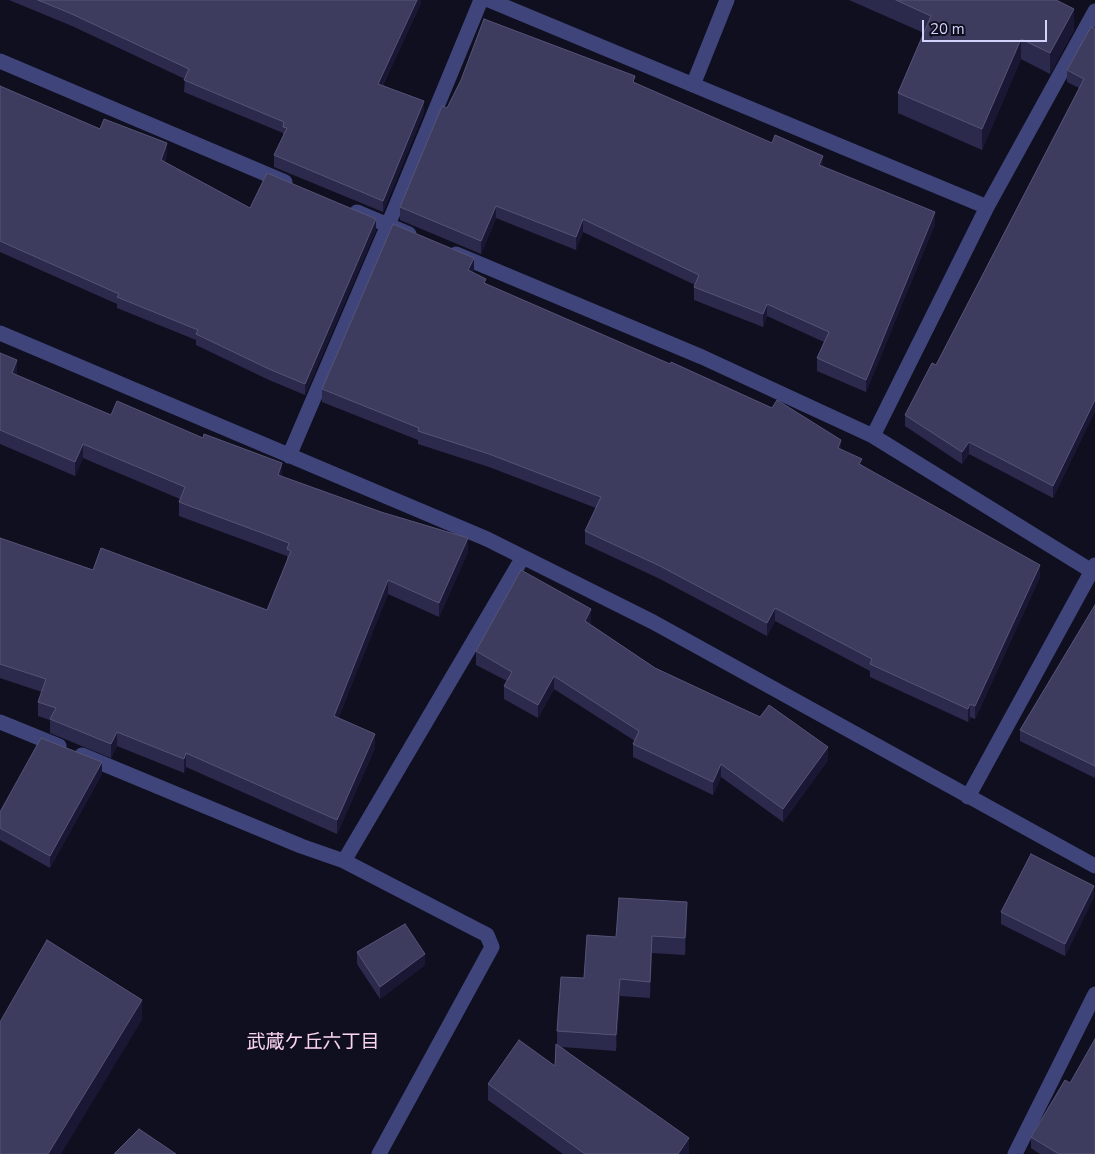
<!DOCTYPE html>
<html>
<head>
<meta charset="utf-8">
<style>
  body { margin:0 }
  #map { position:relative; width:1095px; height:1154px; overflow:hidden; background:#100f20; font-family:"Nunito Sans",sans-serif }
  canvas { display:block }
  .scale { position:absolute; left:922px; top:20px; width:125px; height:22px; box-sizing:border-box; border:2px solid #d2d3fa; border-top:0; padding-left:6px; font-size:15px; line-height:18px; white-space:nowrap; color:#d2d3fa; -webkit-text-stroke:4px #100f20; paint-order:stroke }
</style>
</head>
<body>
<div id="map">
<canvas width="1095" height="1154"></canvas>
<div class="scale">20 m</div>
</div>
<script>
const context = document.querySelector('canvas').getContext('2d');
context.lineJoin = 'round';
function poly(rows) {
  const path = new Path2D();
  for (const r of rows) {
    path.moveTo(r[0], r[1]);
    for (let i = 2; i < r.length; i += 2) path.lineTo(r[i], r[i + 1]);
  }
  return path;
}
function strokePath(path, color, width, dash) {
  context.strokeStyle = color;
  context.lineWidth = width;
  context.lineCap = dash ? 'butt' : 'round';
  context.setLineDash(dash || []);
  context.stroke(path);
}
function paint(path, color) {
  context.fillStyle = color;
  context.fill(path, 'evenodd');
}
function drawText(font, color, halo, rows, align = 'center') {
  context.font = font + ' "Nunito Sans","Noto Sans JP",sans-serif';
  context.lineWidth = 4;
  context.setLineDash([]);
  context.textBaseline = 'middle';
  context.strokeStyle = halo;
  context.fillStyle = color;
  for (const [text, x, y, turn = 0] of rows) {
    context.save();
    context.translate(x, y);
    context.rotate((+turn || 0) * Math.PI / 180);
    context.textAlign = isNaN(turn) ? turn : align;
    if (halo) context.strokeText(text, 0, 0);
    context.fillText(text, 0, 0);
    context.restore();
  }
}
const minor = poly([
  [489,0,987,207],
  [0,61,285,182],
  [693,85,727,0],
  [357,212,409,234],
  [456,254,702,357,873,436,1095,573],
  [0,333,487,539,653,622,1095,866],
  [873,436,987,207,1095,11],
  [289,456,388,225,481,0],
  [0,722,59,746],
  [82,755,301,846,344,861,523,557],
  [968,797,1095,565],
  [344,861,487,935,492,947,379,1154],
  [1015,1154,1095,994]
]);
const wall = poly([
  [9,0,421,0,421,3,383,85,424,112,383,212,274,167,274,155,283,137,283,133,184,92,185,79,72,26],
  [849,0,1056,0,1074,30,1050,74,1021,59,982,150,898,113,898,93,924,33],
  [1095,29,1095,411,1053,498,969,454,962,464,905,426,905,415,936,365,1079,88,1067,82,1067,70],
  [635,83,823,167,935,224,866,392,817,371,817,358,824,342,767,316,763,327,694,300,694,287,695,285,583,232,576,250,496,218,481,254,400,220,400,207,447,108],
  [0,86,100,129,167,154,165,162,250,208,376,230,305,395,269,380,196,345,196,340,117,308,117,304,0,252],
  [474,271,473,272,486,284,841,449,862,465,1040,577,975,719,970,717,968,722,870,677,870,671,775,621,767,636,660,579,585,544,585,531,596,508,489,467,418,444,418,440,322,402,322,389],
  [0,353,17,374,16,375,111,415,282,477,468,552,439,617,388,594,338,718,375,748,337,834,186,767,184,773,117,746,111,758,50,733,50,720,38,716,38,702,42,692,0,678,0,538,93,570,267,610,287,560,287,556,179,516,179,502,180,499,83,458,75,476,0,444],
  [1095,605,1095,778,1020,741,1020,730],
  [591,623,590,624,655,668,828,760,783,822,721,777,713,795,633,757,633,744,635,741,554,689,538,718,504,699,504,686,507,681,476,665,476,651],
  [102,774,50,868,0,840,0,812],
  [1094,897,1065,956,1001,924,1001,912],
  [687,919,685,955,652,953,650,998,620,996,616,1051,562,1047,689,1154,563,1154,488,1100,488,1084,555,1066,557,1044,557,1031,584,978,616,937],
  [357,952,425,965,380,999,357,964],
  [1070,1083,1095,1154,1040,1154,1031,1148,1031,1137]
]);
const shadedWall = poly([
  [417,0,421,0,421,3,378,95,378,84],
  [1074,9,1074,30,1050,74,1050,53],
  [1021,39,1021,59,982,150,982,129],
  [424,101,424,112,383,212,383,201],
  [167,143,167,154,161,171,161,160],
  [823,156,823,169,819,165],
  [496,206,496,218,481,254,481,241],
  [935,212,935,224,866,392,866,380],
  [376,219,376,230,305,395,305,384],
  [583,219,583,232,576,250,576,237],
  [474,258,474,271,468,283,468,270],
  [767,304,767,316,763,327,763,314],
  [17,360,17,374,12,387,12,373],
  [1095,400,1095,411,1053,498,1053,486],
  [841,440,841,453,838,448],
  [969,442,969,454,962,464,962,452],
  [83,444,83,458,75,476,75,462],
  [282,463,282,477,278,475],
  [468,538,468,552,439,617,439,603],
  [1040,565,1040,577,975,719,975,706],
  [388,580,388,594,334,730,334,716],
  [775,608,775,621,767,636,767,623],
  [591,609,591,623,585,634,585,621],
  [554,676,554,689,538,718,538,705],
  [970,704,970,717,968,722,968,709],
  [117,732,117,746,111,758,111,744],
  [375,734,375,748,337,834,337,820],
  [828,747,828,760,783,822,783,809],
  [186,753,186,767,184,773,184,759],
  [102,762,102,774,50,868,50,856],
  [721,764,721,777,713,795,713,782],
  [1094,886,1094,897,1065,956,1065,944],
  [687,902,687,919,685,955,685,938],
  [652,936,652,953,650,998,650,982],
  [425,954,425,965,380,999,380,987],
  [620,979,620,996,616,1051,616,1035],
  [142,1000,142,1020,61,1154,48,1154],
  [689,1138,689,1154,678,1154]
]);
const building = poly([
  [38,0,417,0,378,84,424,101,383,201,274,155,287,128,283,127,284,122,184,80,189,69,72,14,38,0],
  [896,0,1056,0,1074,9,1050,53,1021,39,982,129,898,93,931,16,896,0],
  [484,19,635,76,633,82,772,143,775,135,823,156,819,165,935,212,866,380,817,358,829,332,767,304,763,314,694,287,699,275,583,219,576,237,496,206,481,241,400,207,442,106,447,108,461,80,484,19],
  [1091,27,1095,29,1095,400,1053,486,969,442,962,452,905,415,932,363,936,365,1084,79,1067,70,1091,27],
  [0,86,100,129,104,119,167,143,161,160,250,208,267,173,376,219,305,384,269,369,196,334,198,330,117,297,119,294,0,241,0,86],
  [393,224,474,258,468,270,486,279,484,283,670,364,671,362,772,408,777,400,841,440,838,448,862,459,859,464,1040,565,975,706,970,704,968,709,870,664,872,659,775,608,767,623,660,566,585,531,601,497,489,454,418,431,419,428,322,389,393,224],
  [0,353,17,360,12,373,111,415,117,401,203,438,204,434,282,463,278,475,381,512,468,538,439,603,388,580,334,716,375,734,337,820,186,753,184,759,117,732,111,744,50,719,56,708,38,702,46,679,0,664,0,538,93,570,101,548,267,610,291,551,287,549,289,543,179,502,185,487,83,444,75,462,0,430,0,353],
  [521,570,591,609,585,621,655,668,760,717,769,705,828,747,783,809,721,764,713,782,633,744,639,731,554,676,538,705,504,686,512,672,476,651,521,570],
  [1095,605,1095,766,1020,730,1095,605],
  [41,738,102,762,50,856,0,828,0,812,41,738],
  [1031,854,1094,886,1065,944,1001,912,1031,854],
  [619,898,687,902,685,938,652,936,650,982,620,979,616,1035,557,1031,561,977,584,978,587,935,616,937,619,898],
  [405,924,425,954,380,987,357,952,405,924],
  [47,940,142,1000,48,1154,0,1154,0,1022,47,940],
  [1095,1039,1095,1154,1059,1154,1031,1137,1065,1080,1070,1083,1095,1039],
  [519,1040,555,1066,556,1044,689,1138,678,1154,585,1154,488,1084,519,1040],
  [139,1129,176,1154,114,1154,139,1129]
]);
const neighbourhoodNames = [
  ["武蔵ケ丘六丁目",313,1043]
];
strokePath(minor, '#3f457a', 15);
paint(wall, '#2c2a4c');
paint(shadedWall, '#191733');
paint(building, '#3d3c5f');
strokePath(building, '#555477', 1);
drawText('19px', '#fbd4f2', '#100f20', neighbourhoodNames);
</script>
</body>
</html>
